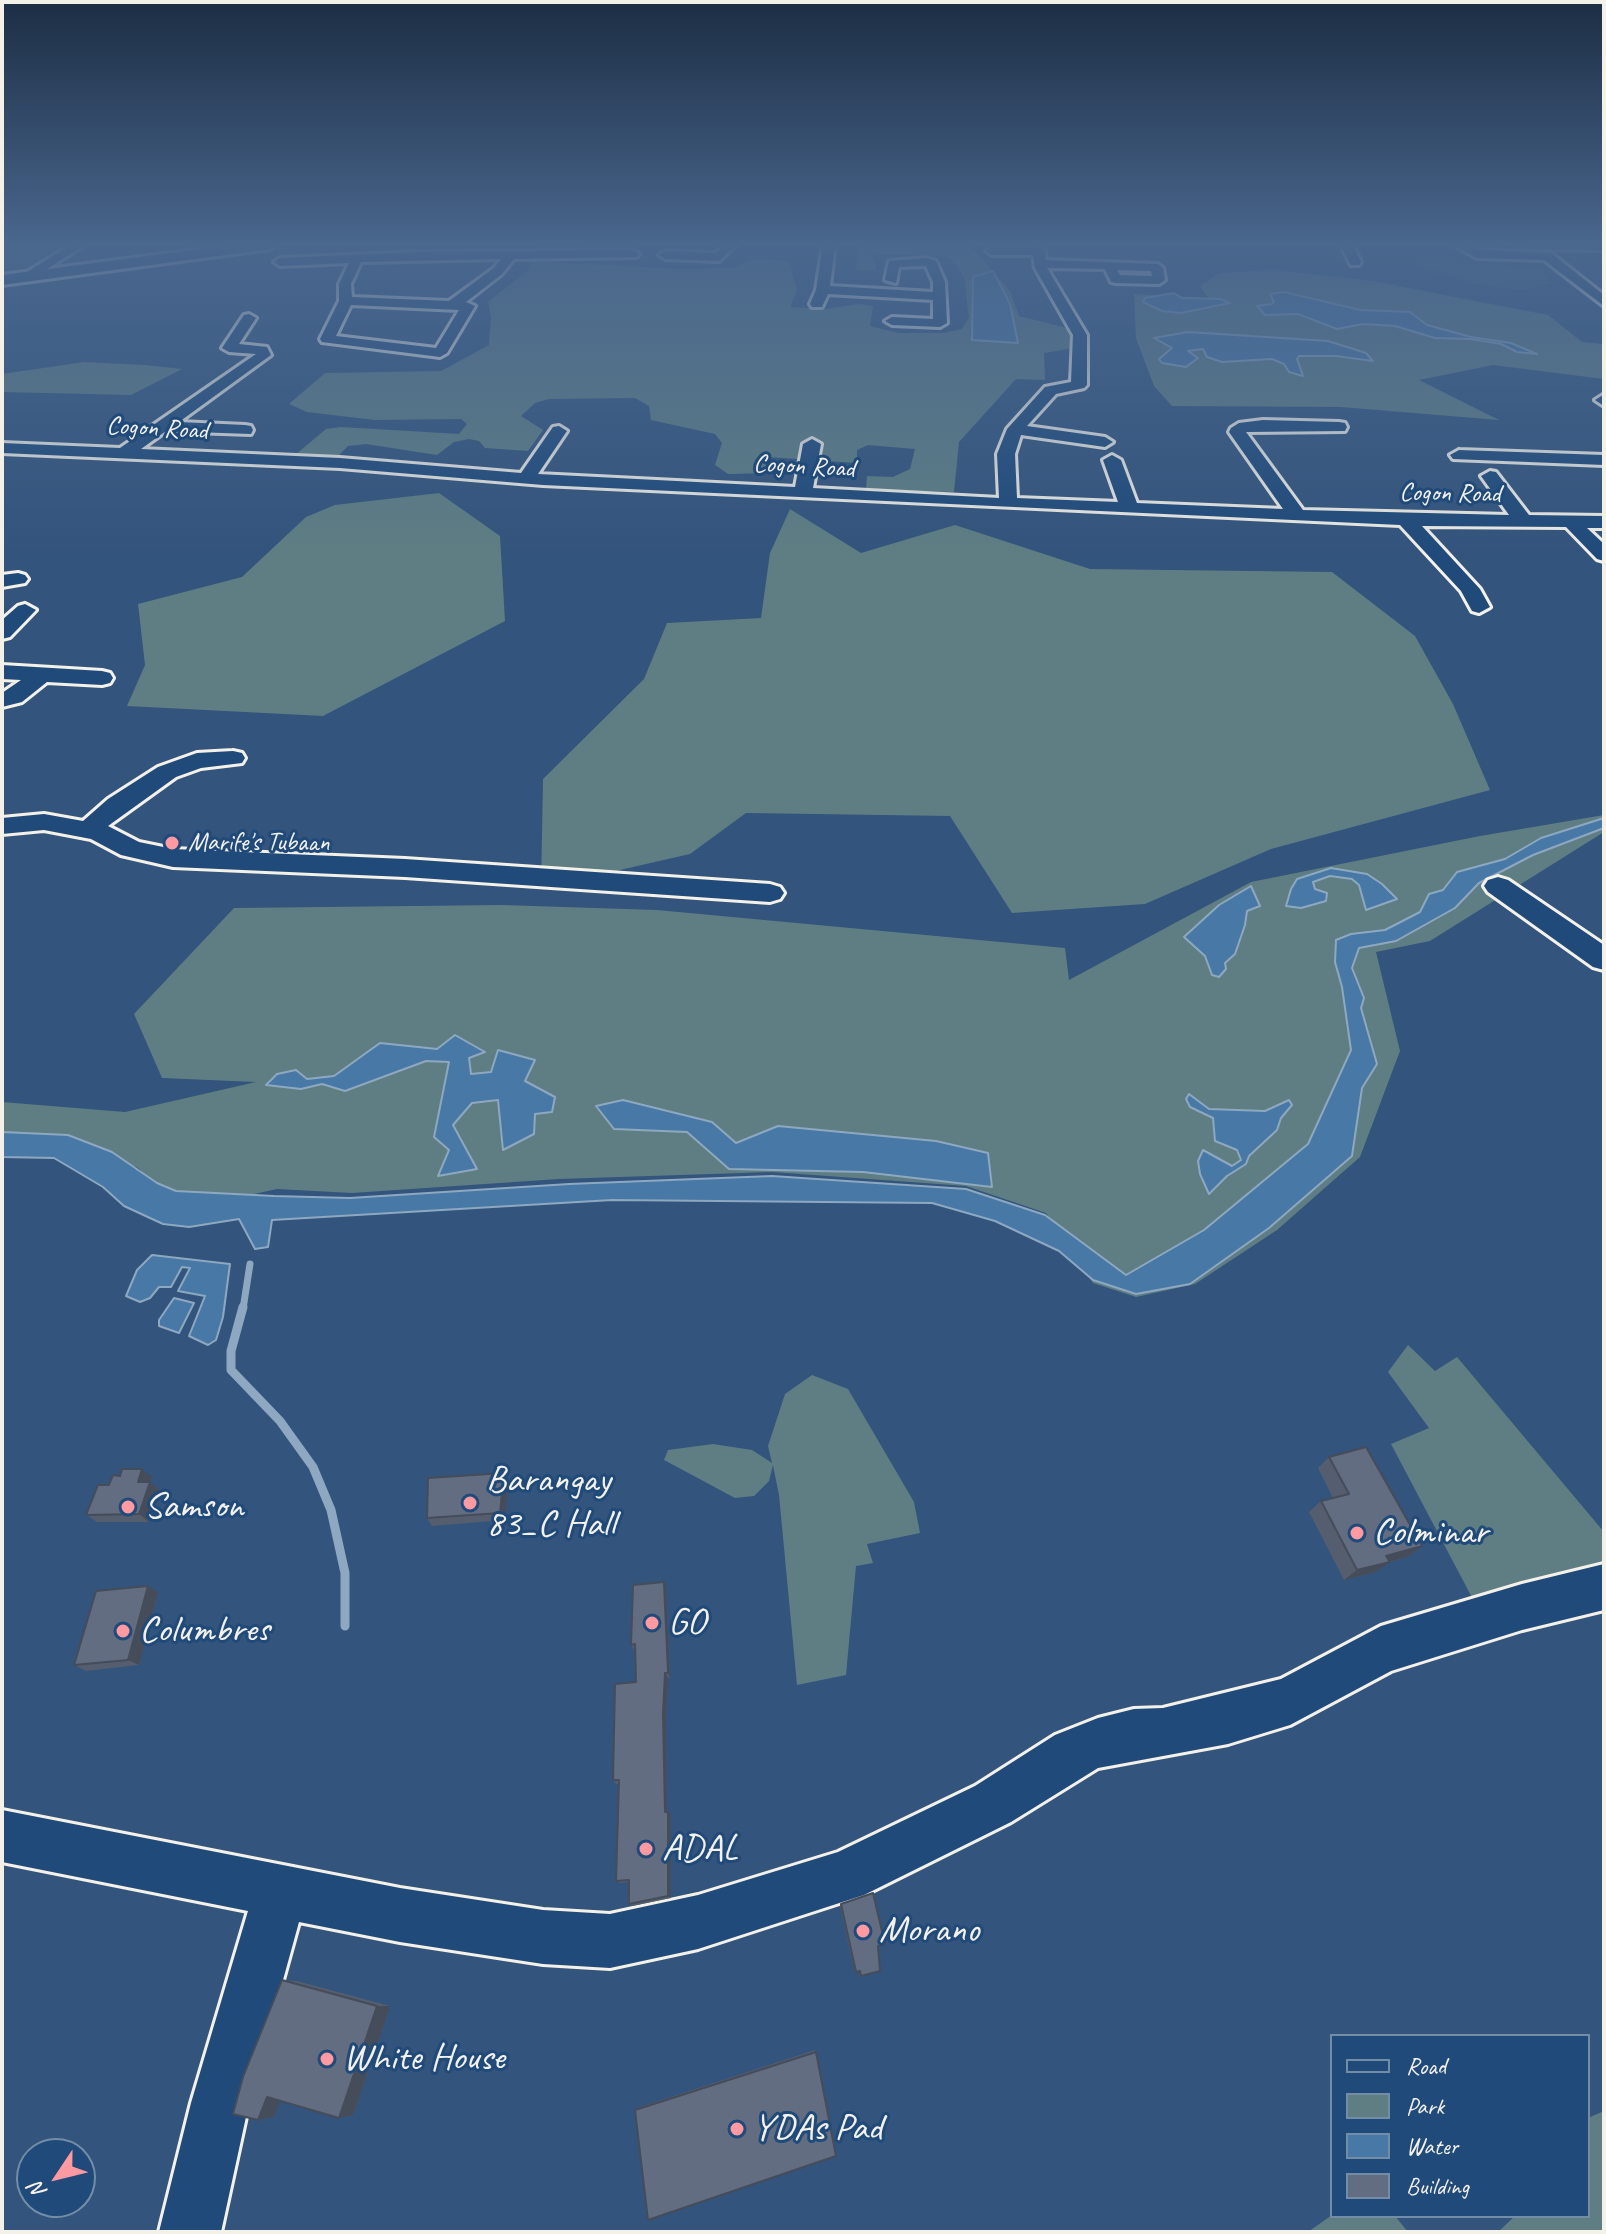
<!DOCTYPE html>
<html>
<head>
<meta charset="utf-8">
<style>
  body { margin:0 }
  #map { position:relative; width:1606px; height:2234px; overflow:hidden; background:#33547c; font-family:Caveat,sans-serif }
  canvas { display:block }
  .frame { position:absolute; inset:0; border:4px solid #f4f1e8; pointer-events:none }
  .legend { position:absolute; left:1330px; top:2034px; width:260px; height:184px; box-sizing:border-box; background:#1f4a7a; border:2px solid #748da6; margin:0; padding:10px 14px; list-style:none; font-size:24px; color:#f4f1e8 }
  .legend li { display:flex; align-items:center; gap:16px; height:40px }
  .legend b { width:40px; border:2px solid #748da6 }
  .north { position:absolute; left:16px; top:2138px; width:80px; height:80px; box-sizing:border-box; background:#1f4a7a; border:2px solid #748da6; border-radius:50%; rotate:235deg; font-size:22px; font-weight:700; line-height:32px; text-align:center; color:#f4f1e8 }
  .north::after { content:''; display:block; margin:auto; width:28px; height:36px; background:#ff9aa2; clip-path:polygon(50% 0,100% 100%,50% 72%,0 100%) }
</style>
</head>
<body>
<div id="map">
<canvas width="1606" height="2234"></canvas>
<div class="frame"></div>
<ul class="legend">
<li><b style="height:10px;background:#1f4a7a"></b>Road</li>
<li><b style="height:22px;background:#5e7e83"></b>Park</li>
<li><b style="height:22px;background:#4878a5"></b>Water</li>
<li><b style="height:22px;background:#626d81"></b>Building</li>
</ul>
<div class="north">N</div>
</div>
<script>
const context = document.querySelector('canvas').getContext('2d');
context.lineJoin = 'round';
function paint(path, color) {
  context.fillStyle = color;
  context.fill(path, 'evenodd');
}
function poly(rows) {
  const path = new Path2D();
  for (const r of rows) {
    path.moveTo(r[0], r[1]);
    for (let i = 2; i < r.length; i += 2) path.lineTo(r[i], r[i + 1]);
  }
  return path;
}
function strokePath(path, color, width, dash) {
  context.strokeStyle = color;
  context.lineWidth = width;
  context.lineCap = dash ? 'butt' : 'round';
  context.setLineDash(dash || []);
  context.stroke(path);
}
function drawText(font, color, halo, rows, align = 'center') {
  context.font = font + ' Caveat,sans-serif';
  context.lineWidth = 6;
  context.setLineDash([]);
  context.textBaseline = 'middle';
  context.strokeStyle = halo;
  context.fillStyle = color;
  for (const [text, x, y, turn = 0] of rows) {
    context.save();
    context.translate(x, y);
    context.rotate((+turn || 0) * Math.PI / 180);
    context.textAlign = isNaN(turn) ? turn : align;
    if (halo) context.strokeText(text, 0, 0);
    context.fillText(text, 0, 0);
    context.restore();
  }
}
const built = poly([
  [2,244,77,244,27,272,2,276],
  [1417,260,1542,269,1551,283,1524,290,1476,284,1419,266]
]);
const green = poly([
  [875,244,970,246,1010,291,1019,316,1071,329,1074,348,1044,353,1045,380,1016,379,959,442,954,492,866,490,867,476,893,477,910,469,915,449,868,445,857,450,857,463,768,457,768,473,728,474,715,465,722,443,715,434,651,420,649,406,635,398,549,399,535,403,521,416,543,430,528,451,485,448,479,441,469,439,454,442,437,455,366,444,348,446,335,459,295,455,326,429,341,427,459,434,467,424,461,419,375,420,307,412,289,404,325,373,441,371,489,345,491,317,488,302,527,271,531,261,678,269,735,268,752,259,789,261,797,290,790,307,826,309,859,304,873,306,870,326,898,333,943,333,962,329,969,318,964,277,951,259,942,256,876,254,870,256,877,266,875,271,856,270,859,246],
  [1273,270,1373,281,1548,315,1582,342,1604,344,1604,379,1493,365,1419,380,1499,420,1341,407,1172,406,1154,386,1136,338,1134,294,1208,298,1200,286,1220,273],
  [84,362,145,365,182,369,131,395,2,392,2,374],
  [439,493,500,536,505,621,323,716,127,706,145,665,138,604,242,577,306,517,335,505],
  [790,509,861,553,955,525,1090,569,1332,572,1415,636,1453,704,1490,790,1271,849,1145,904,1012,913,950,816,746,813,690,854,541,888,543,779,644,679,667,623,761,618,770,553],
  [1604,815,1604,832,1430,941,1376,952,1400,1051,1360,1157,1277,1230,1195,1284,1136,1297,1093,1283,1046,1213,966,1186,772,1172,559,1179,352,1193,277,1189,236,1198,176,1191,157,1184,138,1168,68,1135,2,1132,2,1102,125,1112,256,1082,162,1078,134,1014,234,908,502,905,657,910,1065,948,1069,980,1251,882,1480,836],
  [1408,1345,1435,1371,1457,1357,1604,1532,1604,1572,1477,1607,1391,1444,1429,1428,1388,1372],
  [812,1375,848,1389,914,1502,920,1533,867,1544,873,1563,856,1566,846,1675,797,1685,779,1495,773,1465,769,1481,754,1496,735,1498,664,1460,668,1450,713,1444,752,1450,772,1463,768,1446,785,1394],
  [1604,2111,1604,2232,1498,2232,1515,2216,1588,2216,1588,2118],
  [1332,2215,1395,2216,1408,2232,1308,2232]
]);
const water = poly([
  [993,271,1010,304,1018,343,972,340,973,277,993,271],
  [1284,292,1360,310,1410,312,1427,325,1471,337,1511,343,1537,354,1517,352,1501,344,1470,339,1435,338,1395,326,1363,324,1337,329,1298,314,1265,315,1257,306,1272,304,1274,302,1270,294,1284,292],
  [1174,293,1182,298,1220,299,1230,303,1181,313,1162,311,1143,302,1145,298,1174,293],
  [1188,332,1328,341,1366,353,1373,361,1336,356,1299,356,1297,359,1303,376,1289,372,1284,364,1272,359,1222,362,1207,357,1203,349,1188,351,1198,358,1186,367,1162,363,1159,359,1172,348,1154,338,1188,332],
  [1604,818,1604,828,1533,855,1479,883,1455,908,1396,941,1359,948,1352,968,1364,998,1361,1008,1377,1064,1362,1088,1352,1156,1269,1228,1190,1284,1136,1294,1093,1280,1059,1251,995,1221,932,1203,612,1200,272,1220,268,1247,255,1249,239,1219,189,1227,163,1224,124,1206,103,1187,54,1158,2,1157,2,1132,68,1135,112,1152,157,1183,176,1191,274,1196,350,1198,569,1184,772,1176,966,1189,1045,1215,1126,1275,1204,1230,1308,1144,1351,1050,1342,987,1335,962,1336,940,1351,934,1385,930,1420,912,1429,894,1443,890,1457,872,1505,859,1541,838,1604,818],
  [1331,868,1367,874,1382,884,1397,899,1366,910,1359,885,1352,879,1330,876,1313,882,1315,889,1327,893,1326,901,1301,908,1286,906,1291,889,1297,879,1331,868],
  [1251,886,1260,906,1247,911,1245,925,1235,954,1225,963,1226,969,1219,977,1212,975,1205,956,1184,937,1219,905,1251,886],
  [455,1035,485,1052,469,1058,471,1074,491,1072,498,1050,535,1060,525,1081,555,1097,552,1112,535,1114,534,1134,503,1150,498,1100,472,1103,453,1125,477,1169,438,1176,449,1150,434,1137,449,1062,426,1061,345,1091,322,1084,301,1089,266,1085,277,1074,296,1070,307,1079,334,1076,380,1043,437,1049,455,1035],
  [1189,1094,1209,1109,1265,1111,1289,1100,1292,1105,1281,1118,1277,1130,1249,1156,1246,1164,1227,1176,1209,1194,1200,1174,1198,1161,1203,1150,1232,1166,1241,1160,1237,1150,1215,1141,1213,1118,1190,1107,1186,1099,1189,1094],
  [623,1100,712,1122,736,1143,778,1126,936,1141,988,1153,992,1187,863,1172,729,1169,687,1132,614,1129,596,1106,623,1100],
  [152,1255,230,1264,223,1317,216,1340,208,1345,189,1336,205,1296,178,1291,190,1268,182,1267,171,1287,159,1287,150,1298,140,1302,126,1296,137,1270,152,1255],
  [174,1298,194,1303,179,1333,159,1326,159,1320,174,1298]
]);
const streamFar1 = poly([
  [243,1309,250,1264]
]);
const stream = poly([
  [243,1307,231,1351,231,1370,280,1421,313,1467,331,1510,345,1573,345,1626]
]);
const minor = poly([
  [72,244,86,244,30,280,19,277,72,244],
  [725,244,737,244,719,261,665,259,659,255,665,251,716,253,725,244],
  [823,244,835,244,830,286,933,292,933,282,926,266,899,267,896,283,885,280,889,261,927,258,936,261,945,282,947,323,940,327,892,325,885,321,892,317,933,319,933,300,828,294,822,307,812,307,810,304,816,290,823,244],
  [1032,244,1044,244,1046,260,1158,264,1163,268,1165,280,1159,284,1116,283,1111,282,1105,269,1047,268,1087,335,1087,385,1084,388,1056,394,1027,426,1105,437,1113,442,1105,447,1021,435,1015,454,1017,498,1118,502,1103,460,1112,455,1121,460,1137,503,1283,509,1229,432,1231,428,1239,423,1263,420,1339,422,1345,423,1347,427,1345,431,1246,432,1303,510,1509,515,1481,476,1490,471,1496,472,1529,515,1604,516,1604,528,1587,528,1604,544,1604,561,1597,559,1566,527,1422,526,1480,589,1490,607,1479,613,1472,611,1461,591,1400,525,543,485,340,468,2,453,2,443,120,448,256,354,229,352,222,348,244,315,249,314,256,318,239,344,267,347,271,355,179,422,245,425,251,426,253,430,251,434,166,431,141,449,340,458,521,473,553,427,559,426,567,431,538,474,795,487,803,444,812,439,821,444,813,488,999,498,997,454,1007,429,1045,387,1071,382,1073,335,1035,268,1033,255,992,255,986,251,992,247,1032,247,1032,244],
  [1117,270,1151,271,1152,276,1120,275,1117,270],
  [1340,244,1352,244,1361,262,1359,265,1351,265,1340,244],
  [1452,244,1466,244,1479,250,1551,253,1604,295,1604,306,1544,260,1477,258,1452,244],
  [633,250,639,254,637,257,514,259,502,274,466,302,475,306,447,353,440,357,322,342,320,339,339,301,339,284,349,263,280,266,274,262,280,258,415,252,633,250],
  [501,259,494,268,449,301,352,297,351,284,361,262,501,259],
  [351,305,459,310,436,348,336,336,351,305],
  [1603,395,1604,395,1604,406,1595,400,1603,395],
  [1459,450,1604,455,1604,465,1453,459,1450,455,1459,450],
  [18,573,25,575,28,579,25,583,2,587,2,575,18,573],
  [25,604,36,610,10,637,2,639,2,620,18,606,25,604],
  [2,665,102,671,110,673,113,678,110,683,102,685,47,682,22,702,2,707,2,693,21,680,2,679,2,665],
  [233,751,242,753,245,758,242,763,201,768,176,777,108,826,139,842,173,849,405,859,770,884,780,887,784,893,780,899,770,902,405,877,173,867,121,855,91,839,44,830,2,834,2,818,44,814,83,821,108,799,158,767,197,753,233,751],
  [1498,877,1508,880,1604,945,1604,970,1593,967,1488,892,1484,886,1488,880,1498,877],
  [1604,1564,1604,1610,1522,1630,1391,1671,1290,1725,1228,1744,1098,1768,1011,1822,864,1895,698,1949,610,1968,543,1964,400,1942,299,1922,249,2103,221,2232,159,2232,191,2103,248,1911,2,1862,2,1810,400,1888,543,1910,610,1914,698,1895,838,1852,975,1786,1055,1735,1098,1718,1134,1709,1163,1708,1281,1679,1381,1626,1522,1584,1604,1564]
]);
const major = poly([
  [239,244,278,244,270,249,2,285,2,275,239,244],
  [1518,244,1604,244,1604,250,1526,249,1518,244]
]);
const wall = poly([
  [1329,1457,1422,1546,1408,1557,1390,1562,1376,1572,1344,1580,1309,1512,1321,1501,1333,1498,1318,1468],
  [504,1473,509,1481,505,1520,432,1526,427,1518],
  [152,1477,150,1482,160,1490,149,1522,97,1522,86,1515],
  [666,1588,670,1678,668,1678,666,1718,667,1812,671,1815,671,1898,632,1906,629,1904,629,1882,620,1883,616,1881,619,1784,616,1784,613,1780,636,1682,635,1650,634,1650,631,1645],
  [158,1592,139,1665,86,1671,74,1665],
  [841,1904,885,1944,878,1947,880,1971,860,1977,859,1971,855,1973,840,1906],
  [282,1980,297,1981,390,2006,353,2115,339,2118,280,2101,274,2117,258,2120],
  [815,2050,836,2156,635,2110,640,2107]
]);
const shadedWall = poly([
  [142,1469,152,1477,150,1482,160,1490,149,1522,139,1514,138,1482],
  [504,1473,509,1481,505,1520,500,1513],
  [1422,1546,1408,1557,1373,1566,1386,1556],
  [1390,1562,1376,1572,1344,1580,1357,1570],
  [664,1582,666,1588,670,1678,668,1673],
  [148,1586,158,1592,139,1665,128,1660],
  [665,1673,668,1678,666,1718,667,1815,665,1812,663,1713],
  [668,1812,671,1815,671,1898,668,1896],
  [377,2006,390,2006,353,2115,339,2118],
  [283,2094,274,2117,258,2120,267,2097]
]);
const building = poly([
  [1366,1447,1422,1546,1386,1556,1390,1562,1357,1570,1321,1501,1349,1494,1329,1457,1366,1447],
  [122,1469,142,1469,138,1482,150,1482,139,1514,86,1515,98,1485,109,1485,113,1475,120,1476,122,1469],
  [504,1473,500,1513,427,1518,428,1478,504,1473],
  [664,1582,668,1673,665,1673,663,1713,665,1812,668,1812,668,1896,629,1904,629,1880,616,1881,619,1780,613,1780,615,1684,636,1682,635,1644,631,1645,633,1585,664,1582],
  [148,1586,128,1660,74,1665,96,1591,148,1586],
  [873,1893,885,1944,878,1946,880,1971,861,1976,860,1971,856,1972,841,1904,873,1893],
  [282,1980,377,2006,339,2118,267,2097,258,2120,233,2114,243,2077,282,1980],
  [816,2052,836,2156,648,2220,635,2110,816,2052]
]);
const markers = [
  [172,843,8,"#ff9aa2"],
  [470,1503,8,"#ff9aa2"],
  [128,1507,8,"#ff9aa2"],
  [1357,1533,8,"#ff9aa2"],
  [652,1623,8,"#ff9aa2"],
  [123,1631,8,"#ff9aa2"],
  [646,1849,8,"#ff9aa2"],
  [863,1931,8,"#ff9aa2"],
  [327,2059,8,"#ff9aa2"],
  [737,2129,8,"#ff9aa2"]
];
const farStreetnames = [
  ["Cogon Road",157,429,3],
  ["Cogon Road",804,467,3],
  ["Cogon Road",1450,494,1]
];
const farPoinames = [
  ["Marife's Tubaan",188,843]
];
const nearPoinames = [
  ["Barangay",486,1481],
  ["83_C Hall",486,1525],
  ["Samson",144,1507],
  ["Colminar",1373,1533],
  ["GO",668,1623],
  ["Columbres",139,1631],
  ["ADAL",662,1849],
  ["Morano",879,1931],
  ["White House",343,2059],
  ["YDAs Pad",753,2129]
];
paint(built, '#415c7e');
paint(green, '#5e7e83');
paint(water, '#4878a5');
strokePath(water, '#8da8c0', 2);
strokePath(streamFar1, '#8da8c0', 7);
strokePath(stream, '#8da8c0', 9);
strokePath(minor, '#f4f1e8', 6);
strokePath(major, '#f4f1e8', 6);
paint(minor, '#1f4a7a');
paint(major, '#1f4a7a');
paint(wall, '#545e6f');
paint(shadedWall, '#454c5a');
paint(building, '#626d81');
strokePath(building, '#454c5a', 2);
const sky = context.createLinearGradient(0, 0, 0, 556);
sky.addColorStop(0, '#1c2e44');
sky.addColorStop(0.44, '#4a678e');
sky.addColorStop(1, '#4a678e00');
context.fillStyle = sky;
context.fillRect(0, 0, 1606, 556);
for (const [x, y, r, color] of markers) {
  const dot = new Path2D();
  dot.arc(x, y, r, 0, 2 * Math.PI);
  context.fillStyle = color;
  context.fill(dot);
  strokePath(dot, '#1f4a7a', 3);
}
drawText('26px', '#f4f1e8', '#1f4a7a', farStreetnames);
drawText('26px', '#f4f1e8', '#1f4a7a', farPoinames, 'left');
drawText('38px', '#f4f1e8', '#1f4a7a', nearPoinames, 'left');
</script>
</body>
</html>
